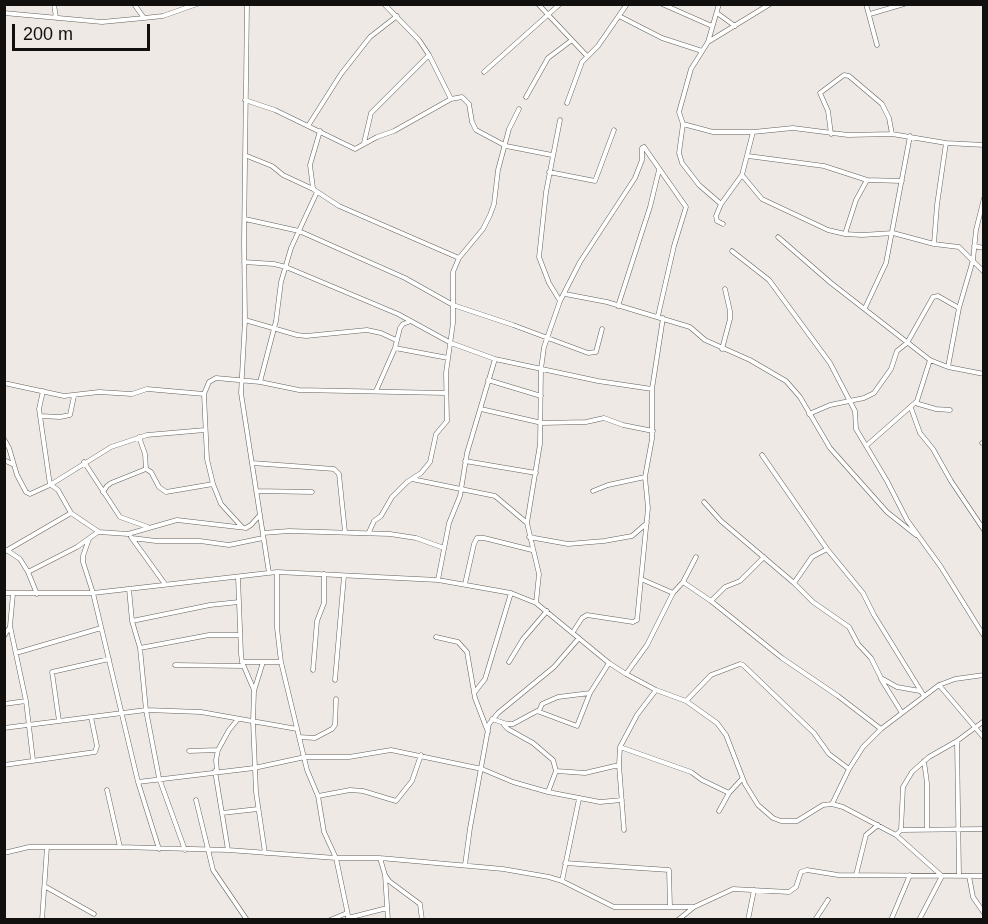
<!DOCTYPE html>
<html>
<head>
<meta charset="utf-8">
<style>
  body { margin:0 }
  #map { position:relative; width:988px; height:924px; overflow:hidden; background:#eee9e4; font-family:Arial,sans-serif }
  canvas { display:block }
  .frame { position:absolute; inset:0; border:6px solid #12100f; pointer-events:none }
  .scale { position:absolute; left:12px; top:24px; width:138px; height:27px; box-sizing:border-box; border:3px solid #12100f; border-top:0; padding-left:8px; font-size:18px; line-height:21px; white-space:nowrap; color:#12100f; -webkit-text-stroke:4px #eee9e4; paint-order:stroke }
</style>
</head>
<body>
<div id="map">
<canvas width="988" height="924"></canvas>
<div class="frame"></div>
<div class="scale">200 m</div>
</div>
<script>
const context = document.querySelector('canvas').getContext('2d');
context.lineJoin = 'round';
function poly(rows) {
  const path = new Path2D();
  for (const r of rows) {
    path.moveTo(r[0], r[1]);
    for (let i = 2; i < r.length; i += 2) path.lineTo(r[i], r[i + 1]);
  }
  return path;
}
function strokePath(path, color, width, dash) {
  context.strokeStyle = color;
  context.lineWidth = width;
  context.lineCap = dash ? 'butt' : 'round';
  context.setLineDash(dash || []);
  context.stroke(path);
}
const street = poly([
  [54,4,56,18],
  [134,4,144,18,163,16,197,4],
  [247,4,244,242,245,320,241,393,269,573],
  [384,4,419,40,429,55,451,99],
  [538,4,587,56],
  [662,4,712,26],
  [719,4,708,42,691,69,679,112,683,124,713,132,753,132,793,128,848,135,892,134,946,143,984,145],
  [866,4,877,45],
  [4,13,102,22,144,18],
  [717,13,735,26],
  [870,14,904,4],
  [619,16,662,38,702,51],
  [708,42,770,4],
  [484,72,560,4],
  [526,97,548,58,572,40],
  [245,100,275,110,355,149,377,137,394,131,451,99,462,97,469,104,472,122,476,130,506,146,552,155],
  [567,103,582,62,598,46,627,4],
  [560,120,546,192,539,257,549,283,560,301],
  [683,124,679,153,682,163,699,185,721,204],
  [308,126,341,74,370,37,397,16],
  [831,134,828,111,820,93,844,75,849,76,882,104,889,118,892,134],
  [364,143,371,113,429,55],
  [644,147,686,207,674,246,658,316],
  [247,156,272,166,283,175,313,189,339,206,459,258],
  [748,156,824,166,867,180,902,181],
  [549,172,595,181,614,130],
  [742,175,762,199,828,230,845,234,862,235,893,233,934,244,959,247,984,272],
  [313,188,310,165,320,131],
  [245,219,299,231,405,278,453,305,513,325,588,353,596,352,602,329],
  [723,224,717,221,716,216,721,204,742,175,753,132],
  [845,234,856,200,867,180],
  [778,237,831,283,930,360,948,367,984,374],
  [934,243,937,205,946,143],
  [974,246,984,248],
  [732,251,769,280,830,363,855,411,856,429,859,434,887,481,907,520,941,567,984,636],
  [244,262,274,264,286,267,398,314,451,343,495,359,598,381,652,389],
  [565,294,607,302,690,327,705,340,750,360,786,381,800,397,830,448,887,512,916,535],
  [618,306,650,207,659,170],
  [865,308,886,263,910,136],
  [663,318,652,389,652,439,645,477,648,508,641,579,673,593],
  [245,320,297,335,306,336,367,330,381,333,396,340],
  [395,348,448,358],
  [722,349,730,319,730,311,725,289],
  [948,367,959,308,973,260,976,230,984,198],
  [488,380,541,396],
  [260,382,299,390,445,393],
  [4,383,64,396,99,392,132,394,147,389,204,394],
  [43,391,39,409,50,485],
  [376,391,395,348,400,328,403,324,411,321],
  [915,403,936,409,950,410],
  [911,408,920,433,933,449,951,481,984,530],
  [481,409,542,423,586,422,604,418,623,425,653,431],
  [809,414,830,405,864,398,874,393,891,369,897,351,907,343,933,297,938,296,959,308],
  [40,416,60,417,70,415,74,396],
  [139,437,145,454,146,469],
  [4,439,9,448,17,475,26,492,30,494,50,485,111,447,147,435,205,430],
  [982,443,984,443],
  [866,446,917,401,930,360],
  [762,455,827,549,863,593,874,615,924,696],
  [4,460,12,464],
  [465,461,536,473],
  [84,462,120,517,148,527],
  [252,463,334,469,339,474,345,532],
  [412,479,495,496,527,523],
  [51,485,58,490,71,513,99,532,128,534,177,520,246,528,251,525,259,516],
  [256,491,312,492],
  [593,491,608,485,645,477],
  [103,492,107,486,111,483,146,469,151,472,159,487,166,492,213,484],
  [704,502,721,521,794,583,813,602,849,627,858,644,871,658,881,678,897,687,920,691],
  [242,527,221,504,213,484,207,459,204,394,209,382,216,378,260,382,276,321,281,282,291,248,317,192],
  [369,532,374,521,381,516,392,497,407,482,421,473,430,462,436,434,447,421,446,373,453,323,453,272,459,258,483,229,490,215,494,204,498,170,509,129,519,109],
  [263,533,289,531,390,534,416,538,444,548],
  [131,537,165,584],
  [529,537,568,544,604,541,632,536,647,523],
  [132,538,156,541,200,541,229,545,263,538],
  [89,539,83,556,83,562,93,593,138,782,159,849],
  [8,551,20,559,28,572],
  [4,552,71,513],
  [277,572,277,628,281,662,307,770,318,796,324,832,336,858,349,920],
  [238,577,241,654,242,662,254,690],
  [438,580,449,523,460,496,467,453,495,359],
  [683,582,696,557],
  [794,583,812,557,827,549],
  [465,584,474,544,477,538,484,538,532,550],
  [129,589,132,621,140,648,146,710,159,778,185,850],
  [4,593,93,593,277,572,438,580,511,593,536,603,609,663,626,674,656,690,686,701,717,723,726,735,745,784,758,805,773,818,781,821,797,821,823,805,832,804,843,807,896,835,942,876],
  [13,594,10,626,26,701,33,760],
  [37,594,28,572,77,547,98,532],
  [711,601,782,658,838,696,881,729],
  [536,603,539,574,527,523,540,444,541,369,544,347,560,301,580,262,635,178,642,160,642,148,644,147],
  [132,621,210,605,239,602],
  [573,632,582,618,587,615,633,622,637,620,641,579],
  [4,636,10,627],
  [436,637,458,642,467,652,475,698,488,732],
  [140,648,209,635,240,635],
  [16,653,101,628],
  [242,662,280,662],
  [263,662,254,691,253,721,256,792,265,853],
  [509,662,523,639,547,611],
  [175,665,243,666],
  [313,670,317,621,324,603,324,574],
  [626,674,647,645,673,593,683,582,711,601,725,587,740,581,764,557],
  [881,679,902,713],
  [335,680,344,576],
  [939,685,984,738],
  [474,693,485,679,511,593],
  [686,701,711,675,740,664,743,665,814,733,829,754,849,769],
  [4,704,26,701],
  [539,711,542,704,558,697,590,693],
  [492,719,507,724,513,724,537,711,577,726,590,693,609,663],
  [59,721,52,672,109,659],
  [504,725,508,729,533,743,553,760,556,771,548,792],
  [4,728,146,710,201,712,297,729],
  [299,737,315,738,332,729,335,725,336,699],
  [957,741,959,875],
  [620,747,691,772,702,780,729,793],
  [189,751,218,750],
  [924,761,927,783,927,829],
  [4,765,95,752,97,746,91,717],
  [215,771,228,850],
  [217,771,216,760,218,750,229,730,238,719],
  [556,771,585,773,619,765],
  [138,782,254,768,305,757,349,757,391,750,482,769,513,782,548,792,600,802,622,800],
  [107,790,120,847],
  [318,796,350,790,363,791,396,801,412,781,421,755],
  [196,800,213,870,247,920],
  [832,804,849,769,863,747,881,729,939,685,955,679,984,675],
  [719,811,729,793,742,779],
  [222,813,258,809],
  [624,830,619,765,620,747,637,715,656,690],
  [901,830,984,829],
  [896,835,901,830,903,787,912,772,929,757,957,741,984,721],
  [4,853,29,847,120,847,228,850,336,858,380,858,503,869,549,877,562,881,614,907,694,907],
  [380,858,385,875,389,881,420,904,422,920],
  [565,863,669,870,670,907],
  [465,865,470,828,489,724,498,713,554,667,579,638],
  [385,875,388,920],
  [856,875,866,835,878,825],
  [969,876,973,897,984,913],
  [562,881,579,799],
  [46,887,94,914],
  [348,918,387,908],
  [42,920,47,847],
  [330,920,347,913],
  [678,920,694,907,733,889,789,892,796,887,801,872,807,870,838,875,984,876],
  [748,920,754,890],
  [815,920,828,900],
  [891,920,910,875],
  [919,920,942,876]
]);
strokePath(street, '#64605b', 5);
strokePath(street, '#fff', 4);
</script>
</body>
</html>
